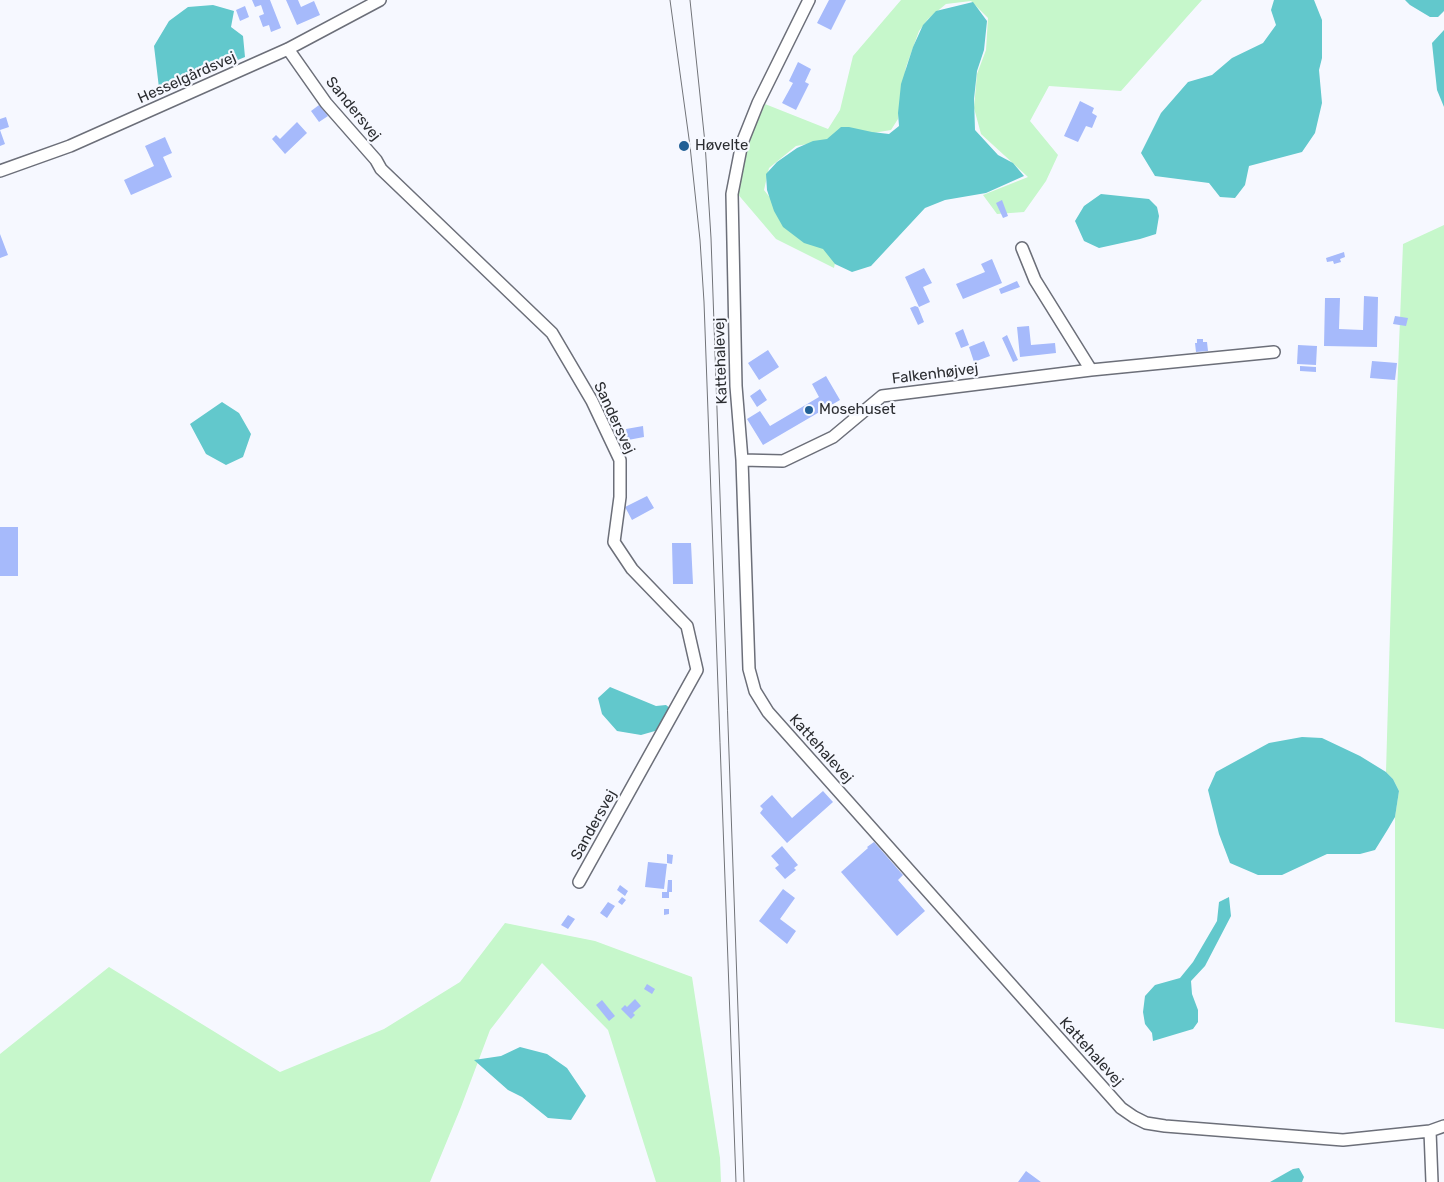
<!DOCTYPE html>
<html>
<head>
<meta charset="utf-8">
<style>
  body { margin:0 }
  canvas { display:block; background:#f6f8ff }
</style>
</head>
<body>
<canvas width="1444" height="1182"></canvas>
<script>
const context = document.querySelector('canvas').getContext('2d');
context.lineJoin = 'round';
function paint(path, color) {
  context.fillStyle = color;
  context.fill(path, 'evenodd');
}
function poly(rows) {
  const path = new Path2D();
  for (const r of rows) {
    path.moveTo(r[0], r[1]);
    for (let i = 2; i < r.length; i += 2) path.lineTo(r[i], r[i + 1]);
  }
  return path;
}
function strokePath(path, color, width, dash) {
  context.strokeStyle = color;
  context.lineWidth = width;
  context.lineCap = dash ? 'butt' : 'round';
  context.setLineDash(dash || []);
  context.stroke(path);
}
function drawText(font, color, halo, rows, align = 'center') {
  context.font = font + ' Rubik,sans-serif';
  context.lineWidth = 4.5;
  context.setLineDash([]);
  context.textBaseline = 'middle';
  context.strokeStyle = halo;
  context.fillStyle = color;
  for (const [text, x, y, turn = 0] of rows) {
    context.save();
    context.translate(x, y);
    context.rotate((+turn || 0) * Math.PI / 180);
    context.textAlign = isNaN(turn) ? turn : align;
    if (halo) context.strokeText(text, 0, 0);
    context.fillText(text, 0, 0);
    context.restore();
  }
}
const green = poly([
  [901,0,1202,0,1121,91,1049,86,1030,121,1058,155,1046,181,1024,212,997,214,983,195,1028,177,981,134,974,108,977,74,986,50,988,18,971,1,946,4,928,19,919,31,906,67,898,119,891,130,796,146,769,168,764,190,804,241,837,252,834,268,776,239,730,185,765,104,828,129,840,110,853,56],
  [1444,225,1444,1029,1395,1022,1395,817,1399,791,1393,779,1386,772,1396,420,1403,244],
  [505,923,595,941,692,977,720,1158,721,1182,656,1182,608,1030,542,963,490,1030,461,1107,430,1182,0,1182,0,1054,109,967,280,1072,384,1029,460,982]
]);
const water = poly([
  [1274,0,1314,0,1322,20,1322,58,1319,70,1322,103,1315,133,1302,152,1249,166,1245,185,1235,198,1220,197,1209,183,1155,176,1141,153,1161,113,1188,82,1212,75,1232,58,1263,43,1276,25,1271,10],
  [1405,0,1444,0,1444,11,1438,17,1430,17,1410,5],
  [973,2,987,21,984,50,977,71,974,99,975,130,998,155,1013,163,1024,176,986,193,945,200,925,208,871,266,852,272,835,264,823,249,804,243,783,227,774,211,767,190,766,174,777,162,797,148,813,141,827,139,841,127,849,127,872,132,889,134,899,126,898,113,901,84,913,47,923,25,936,11],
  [213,5,234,11,231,27,243,36,245,57,170,88,159,88,154,46,169,21,188,7],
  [1444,30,1444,107,1437,90,1432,43],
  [1101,194,1149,199,1157,207,1159,216,1156,234,1140,239,1099,248,1084,241,1075,221,1084,206],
  [222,402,239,413,251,434,243,457,226,465,206,454,190,424],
  [610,687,656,706,666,705,671,709,662,729,641,735,617,731,602,714,598,698],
  [1302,737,1322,738,1360,756,1386,772,1393,779,1399,791,1395,817,1388,829,1375,850,1360,854,1327,854,1282,875,1258,875,1230,863,1219,834,1208,790,1216,772,1269,743],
  [1229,897,1231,916,1205,966,1191,981,1192,994,1198,1010,1198,1022,1193,1029,1153,1041,1152,1033,1145,1024,1143,1012,1145,996,1155,985,1180,978,1193,962,1217,921,1219,902],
  [520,1047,547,1054,567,1068,586,1096,571,1120,548,1118,522,1097,508,1090,474,1060,501,1056],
  [1299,1168,1304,1177,1302,1182,1270,1182,1293,1169]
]);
const building = poly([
  [252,0,270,0,281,28,271,32,269,25,263,27,259,16,264,14,261,5,255,7],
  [286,0,298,0,301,7,314,1,320,15,297,25],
  [829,0,846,0,831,30,817,23],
  [245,6,249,17,240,21,236,10],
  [798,62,811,69,805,82,809,84,796,110,782,103,793,83,789,81],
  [1080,101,1094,108,1092,113,1097,116,1092,128,1086,126,1078,142,1064,136],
  [319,105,328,116,319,122,311,111],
  [6,117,9,127,0,130,5,144,0,146,0,119],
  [297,122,307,133,285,154,272,139,276,135,280,139],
  [165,137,172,153,163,157,172,177,131,195,124,180,154,166,145,146],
  [1002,200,1008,216,1003,218,996,203],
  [0,234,8,255,0,258],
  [1344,252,1345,257,1340,259,1341,262,1334,264,1333,261,1327,262,1326,258],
  [992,259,1002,283,963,299,956,284,985,272,981,264],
  [924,268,932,283,923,287,930,302,919,307,905,277],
  [1017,281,1020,287,1001,294,999,289],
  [1364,296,1378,297,1377,347,1324,346,1325,298,1340,298,1339,329,1363,330],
  [915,306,918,307,924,322,918,325,910,308],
  [1395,316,1408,318,1406,326,1393,324],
  [1029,326,1031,345,1055,343,1056,353,1020,357,1017,327],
  [963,329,969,345,961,348,955,333],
  [1007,335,1018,360,1013,362,1002,338],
  [1197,339,1203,339,1203,342,1207,342,1208,351,1196,352,1195,343,1197,343],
  [984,341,990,356,974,362,969,347],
  [1298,345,1317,346,1316,365,1297,364],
  [768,350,779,367,759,380,748,363],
  [1372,361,1397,363,1395,380,1370,378],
  [1300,366,1316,367,1316,372,1300,371],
  [826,376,840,400,763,445,747,419,760,411,770,426,819,397,812,384],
  [760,389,767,400,757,407,750,396],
  [643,426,644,437,628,440,626,429],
  [647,496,654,508,632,520,625,507],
  [0,527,18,527,18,576,0,576],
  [672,543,691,543,693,584,673,584],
  [823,791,833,802,787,843,760,813,763,809,760,806,772,795,792,818],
  [874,842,903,875,898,880,925,911,897,936,841,872,868,848,867,847],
  [782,846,798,865,794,868,796,870,785,879,775,868,779,865,771,856],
  [667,854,673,855,672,864,667,863],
  [648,862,667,864,664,889,645,887],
  [668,880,672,880,672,892,669,892,669,898,662,898,662,892,667,892],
  [620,885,628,891,625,896,617,890],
  [783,889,795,898,780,919,796,931,787,944,759,921],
  [622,897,626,900,622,905,618,902],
  [608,902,615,906,607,918,600,913],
  [664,909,669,909,669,914,664,915],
  [568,915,575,919,568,929,561,925],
  [647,984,655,989,652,994,644,989],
  [635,999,641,1006,633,1013,635,1015,631,1019,621,1009,625,1005,627,1007],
  [602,1000,615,1016,609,1021,596,1005],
  [1026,1171,1041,1182,1018,1182]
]);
const minor = poly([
  [809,0,758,103,742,143,732,194,736,386,742,460,749,669,755,691,768,712,1121,1108,1134,1117,1146,1123,1165,1126,1343,1140,1430,1131,1444,1126],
  [288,49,326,103,376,160,381,169,552,333,592,401,620,460,620,497,614,542,632,569,687,626,697,670,579,882],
  [0,171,70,146,288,49,380,0],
  [1022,248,1035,280,1091,370],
  [742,460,783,461,833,437,882,396,1091,370,1274,352],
  [1430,1131,1432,1182]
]);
const tram = poly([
  [670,0,690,146,700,240,704,302,736,1182],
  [690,0,705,143,711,238,744,1182]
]);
const markers = [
  [684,146,6,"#215f95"],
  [809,410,5,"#215f95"]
];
const streetNames = [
  ["Hesselgårdsvej",187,78,-24],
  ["Sandersvej",353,109,51],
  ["Kattehalevej",721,361,-92],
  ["Falkenhøjvej",935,374,-7],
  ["Sandersvej",614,418,65],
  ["Kattehalevej",821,749,48],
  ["Sandersvej",594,825,-61],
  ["Kattehalevej",1091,1052,48]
];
const poiNames = [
  ["Høvelte",695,146],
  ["Mosehuset",819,410]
];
paint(green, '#c6f7cb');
paint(water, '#62c8cc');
paint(building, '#a6bafb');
strokePath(minor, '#6c6f79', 14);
strokePath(minor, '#fff', 11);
strokePath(tram, '#727479', 1);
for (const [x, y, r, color] of markers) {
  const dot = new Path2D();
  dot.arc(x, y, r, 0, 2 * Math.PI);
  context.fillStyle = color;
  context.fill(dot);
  strokePath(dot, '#f6f8ff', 2);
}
drawText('15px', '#2c2e32', '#f6f8ff', streetNames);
drawText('15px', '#2c2e32', '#f6f8ff', poiNames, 'left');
</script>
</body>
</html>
